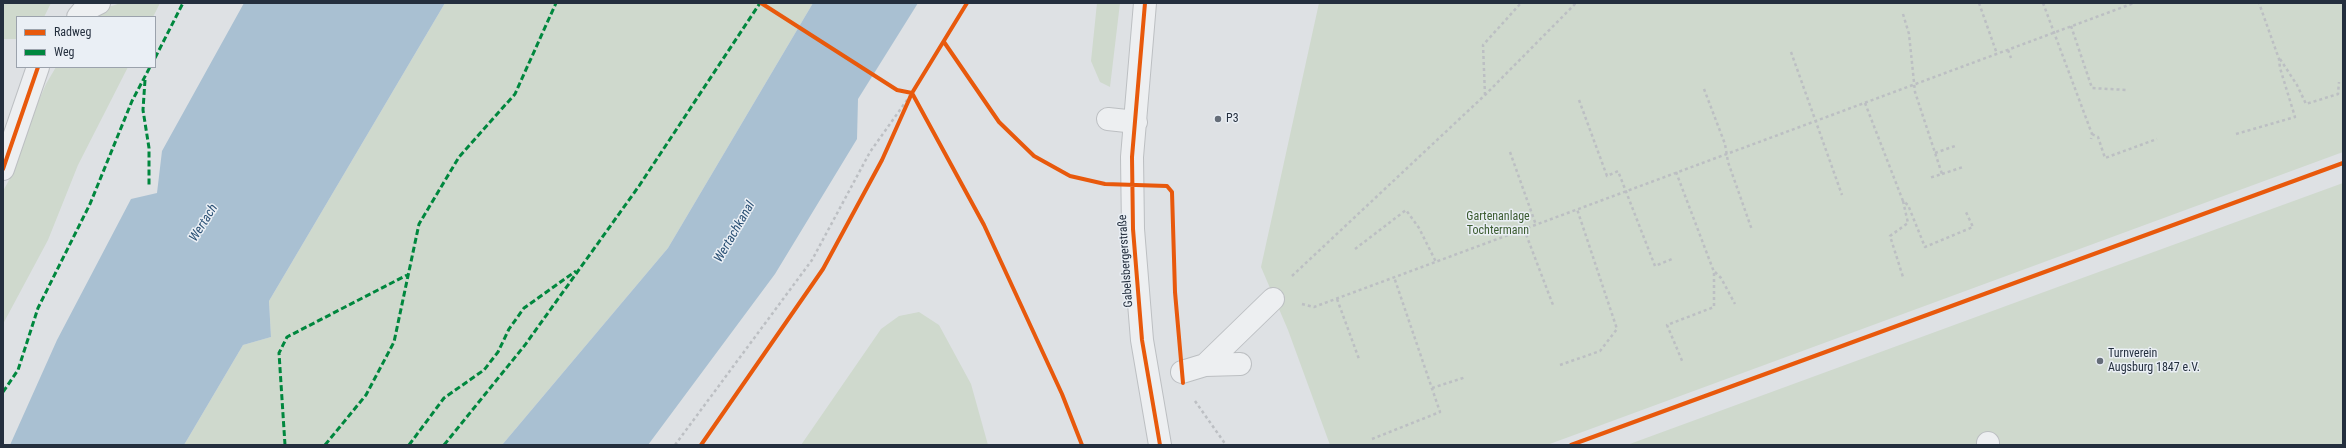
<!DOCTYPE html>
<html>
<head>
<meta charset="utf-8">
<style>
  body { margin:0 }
  #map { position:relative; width:2346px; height:448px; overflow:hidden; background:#dee1e4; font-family:"Roboto Condensed",sans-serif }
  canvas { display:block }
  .frame { position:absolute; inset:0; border:4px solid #242f3e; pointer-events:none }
  .legend { position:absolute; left:16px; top:16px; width:140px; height:52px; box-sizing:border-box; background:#eaeff5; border:1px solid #9ba2ac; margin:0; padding:5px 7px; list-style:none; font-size:12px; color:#242f3e }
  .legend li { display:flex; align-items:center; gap:8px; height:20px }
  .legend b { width:20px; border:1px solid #9ba2ac }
</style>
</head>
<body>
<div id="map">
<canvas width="2346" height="448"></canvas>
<div class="frame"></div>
<ul class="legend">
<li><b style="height:5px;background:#e8590c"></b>Radweg</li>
<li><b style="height:5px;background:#00873e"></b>Weg</li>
</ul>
</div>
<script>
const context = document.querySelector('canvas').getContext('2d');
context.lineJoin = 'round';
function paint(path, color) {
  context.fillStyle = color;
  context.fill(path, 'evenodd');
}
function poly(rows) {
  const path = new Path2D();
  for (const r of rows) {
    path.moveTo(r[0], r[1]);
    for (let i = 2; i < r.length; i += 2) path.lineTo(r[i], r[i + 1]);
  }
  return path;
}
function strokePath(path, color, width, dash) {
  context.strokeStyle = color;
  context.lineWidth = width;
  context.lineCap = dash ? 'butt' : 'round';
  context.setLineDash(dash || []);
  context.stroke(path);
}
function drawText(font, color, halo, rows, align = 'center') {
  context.font = font + ' "Roboto Condensed",sans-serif';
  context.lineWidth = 3;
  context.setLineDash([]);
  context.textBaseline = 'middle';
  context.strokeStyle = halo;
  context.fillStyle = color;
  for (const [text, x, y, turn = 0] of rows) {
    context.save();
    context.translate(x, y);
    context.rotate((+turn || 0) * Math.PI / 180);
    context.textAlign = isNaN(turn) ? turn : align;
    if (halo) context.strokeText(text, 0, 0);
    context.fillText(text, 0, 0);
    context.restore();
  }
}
const green = poly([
  [3,3,51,3,44,17,17,17,17,39,3,39],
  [121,3,160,3,153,17,94,17,105,8],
  [445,3,813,3,668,248,502,445,184,445,243,345,271,337,269,301],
  [1097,3,1120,3,1110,87,1100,82,1091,61],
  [1319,3,2343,3,2343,152,1547,445,1330,445,1288,330,1261,267],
  [56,67,128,67,78,165,48,240,3,324,3,191,14,171,26,130,46,84],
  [2343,183,2343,445,1627,445,2085,277],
  [919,312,939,325,971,384,988,445,801,445,881,329,899,316]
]);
const water = poly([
  [244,3,445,3,269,301,271,337,243,345,184,445,10,445,57,340,131,199,157,193,162,151],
  [813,3,918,3,858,99,857,139,775,274,648,445,502,445,668,248]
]);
const path = poly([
  [1979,3,1997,54],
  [2043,3,2092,134,2091,139],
  [1903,14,1909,34,1915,92,1942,174,1929,178],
  [2071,26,2092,88,2126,90],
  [2008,50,2011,58],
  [1791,52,1842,195],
  [2280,59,2297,85,2306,104,2338,94,2339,82],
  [1704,89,1725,144,1728,162,1752,230],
  [1485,95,1483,45,1521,3],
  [1579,100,1607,176,1618,171,1655,266,1672,259],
  [1865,103,1903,201,1908,205,1925,247,1973,227,1965,210],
  [2092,134,2098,137,2105,158,2157,139],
  [2236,134,2295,117,2280,68,2279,59,2259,3],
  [1510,152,1536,225],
  [1935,153,1955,146],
  [1676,172,1714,272,1714,307,1667,325,1683,363],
  [1942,174,1963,167],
  [1903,201,1908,223,1890,236,1903,277],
  [1524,229,1553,305],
  [1355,249,1406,210,1419,228,1436,262],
  [1715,272,1721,278,1735,304],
  [1292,276,1485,95,1576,3],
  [1337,299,1359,359],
  [1302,304,1314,307,2134,3],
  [1560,365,1600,351,1617,329,1577,209],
  [1432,388,1466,377],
  [1195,401,1226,445],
  [1372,439,1440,412,1394,277],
  [675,445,812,260,870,152,912,93]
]);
const minor = poly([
  [1145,3,1132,157,1133,229,1142,340,1160,445],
  [78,17,83,11,99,3],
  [1108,119,1136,122],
  [3,169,38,67],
  [1205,365,1240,364],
  [1182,372,1205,365,1273,299],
  [1988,443,1988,445]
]);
const quiet = poly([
  [155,58,183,3],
  [145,80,143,110,149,148,149,187],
  [3,392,18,370,38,308,90,204,132,101,150,67],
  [285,445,279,353,287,337,407,275],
  [325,445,366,395,394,342,419,224,459,157,515,94,556,3],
  [409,445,444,398,484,370,498,352,509,329,524,308,576,271],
  [444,445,525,345,639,186,760,3]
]);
const cycleway = poly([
  [761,3,897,90,912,93],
  [1145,3,1132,157,1133,229,1142,340,1160,445],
  [944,42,999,122,1034,156,1070,176,1105,184,1167,186,1172,192,1175,292,1183,383],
  [912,93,984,225,1062,394,1082,445],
  [3,169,38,67],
  [701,445,823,269,882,160,912,93,967,3],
  [1571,445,2343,163]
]);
const markers = [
  [1218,119,4,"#656d78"],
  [2100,361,4,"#656d78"]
];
const poiNames = [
  ["P3",1226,119],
  ["Turnverein",2108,354],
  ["Augsburg 1847 e.V.",2108,368]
];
const parkNames = [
  ["Gartenanlage",1498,217],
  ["Tochtermann",1498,231]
];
const streetNames = [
  ["Gabelsbergerstraße",1126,261,-94]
];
const waterNames = [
  ["Wertach",204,223,-58],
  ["Wertachkanal",735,232,-60]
];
paint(green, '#cfd9cd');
paint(water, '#a9c0d2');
strokePath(minor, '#bcbfc2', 24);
strokePath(path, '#bcbfc3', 2.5, [3, 3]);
strokePath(minor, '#edeff1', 22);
strokePath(quiet, '#00873e', 3, [6, 3]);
strokePath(cycleway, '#e8590c', 4);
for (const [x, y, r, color] of markers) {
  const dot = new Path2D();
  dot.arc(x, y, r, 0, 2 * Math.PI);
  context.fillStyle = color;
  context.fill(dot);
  strokePath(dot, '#eaeff5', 1.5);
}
drawText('12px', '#242f3e', '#eaeff5', poiNames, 'left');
drawText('12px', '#3b5b30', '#eaeff5', parkNames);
drawText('12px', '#242f3e', '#eaeff5', streetNames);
drawText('italic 13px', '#2b5175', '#eaeff5', waterNames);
</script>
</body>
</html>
